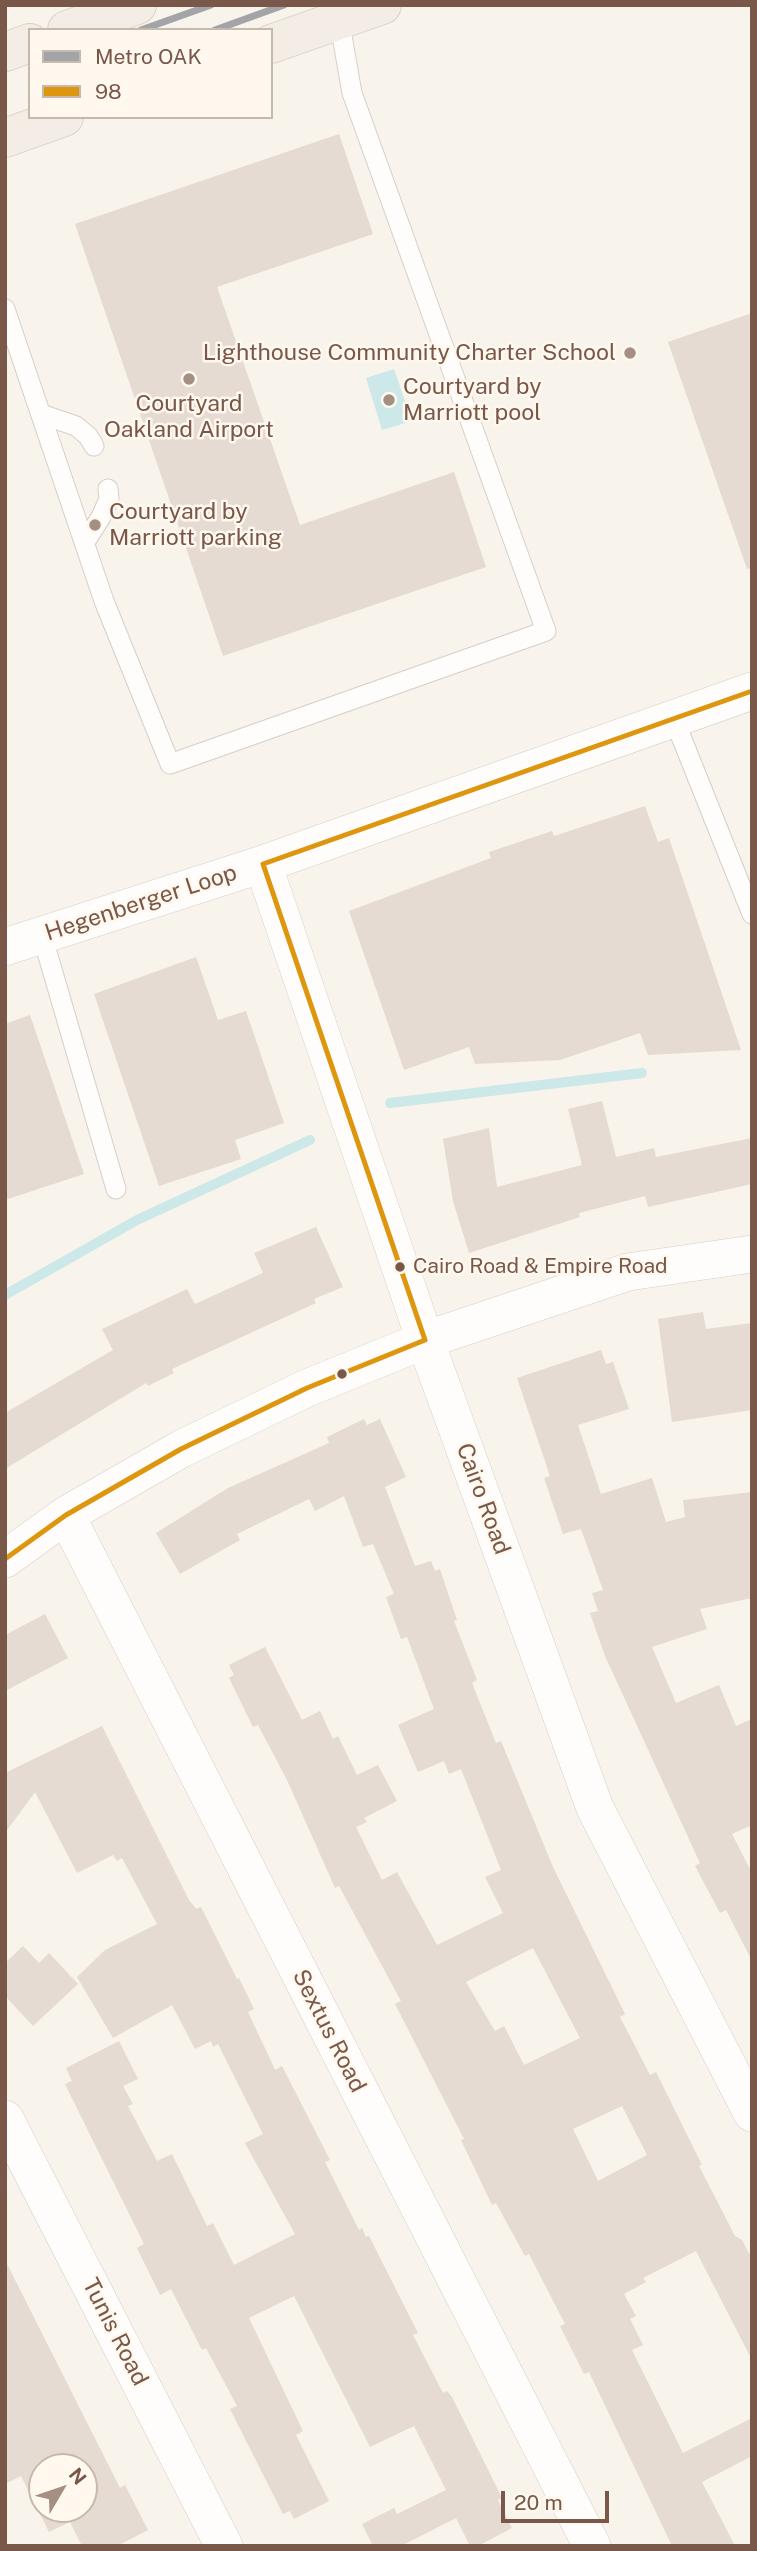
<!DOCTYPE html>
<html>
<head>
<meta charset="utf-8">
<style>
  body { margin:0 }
  #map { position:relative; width:757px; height:2551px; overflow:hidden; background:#f8f3eb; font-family:"Public Sans",sans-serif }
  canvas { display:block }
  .frame { position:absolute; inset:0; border:7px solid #795849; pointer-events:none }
  .legend { position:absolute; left:28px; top:28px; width:245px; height:91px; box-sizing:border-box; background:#fff8ee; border:2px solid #c9b8ac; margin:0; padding:9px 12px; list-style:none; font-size:21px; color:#795849 }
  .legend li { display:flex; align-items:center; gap:14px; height:35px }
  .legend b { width:35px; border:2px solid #c9b8ac }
  .north { position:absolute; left:28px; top:2453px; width:70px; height:70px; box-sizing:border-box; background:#fff8ee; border:2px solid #c9b8ac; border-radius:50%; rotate:51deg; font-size:19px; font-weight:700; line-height:28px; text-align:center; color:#795849 }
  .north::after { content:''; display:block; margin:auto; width:24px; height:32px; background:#a58e82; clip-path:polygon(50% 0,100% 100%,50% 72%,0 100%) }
  .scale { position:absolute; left:501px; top:2491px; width:108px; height:32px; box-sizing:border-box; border:4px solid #795849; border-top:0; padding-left:9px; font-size:21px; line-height:24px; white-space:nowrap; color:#795849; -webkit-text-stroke:5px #fff8ee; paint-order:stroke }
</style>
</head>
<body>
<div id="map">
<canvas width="757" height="2551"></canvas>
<div class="frame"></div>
<ul class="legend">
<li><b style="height:9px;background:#a2a4a7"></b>Metro OAK</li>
<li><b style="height:9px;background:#de960f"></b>98</li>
</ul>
<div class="north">N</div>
<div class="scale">20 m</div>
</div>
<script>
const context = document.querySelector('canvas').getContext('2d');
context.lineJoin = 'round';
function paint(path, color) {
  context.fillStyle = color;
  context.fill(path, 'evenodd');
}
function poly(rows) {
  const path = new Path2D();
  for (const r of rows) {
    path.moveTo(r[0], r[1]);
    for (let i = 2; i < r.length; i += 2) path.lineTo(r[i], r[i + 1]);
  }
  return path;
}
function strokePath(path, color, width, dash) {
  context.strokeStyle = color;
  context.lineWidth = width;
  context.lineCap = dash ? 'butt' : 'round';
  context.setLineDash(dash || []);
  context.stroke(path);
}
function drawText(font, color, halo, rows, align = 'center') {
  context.font = font + ' "Public Sans",sans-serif';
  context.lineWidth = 5;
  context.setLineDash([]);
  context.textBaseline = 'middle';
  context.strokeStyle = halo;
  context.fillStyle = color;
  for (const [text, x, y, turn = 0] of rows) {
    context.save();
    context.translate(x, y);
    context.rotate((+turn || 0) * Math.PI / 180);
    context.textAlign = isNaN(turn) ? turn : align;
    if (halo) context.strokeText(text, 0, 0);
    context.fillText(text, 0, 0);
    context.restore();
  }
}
const water = poly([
  [394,369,412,421,382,430,366,378]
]);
const stream = poly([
  [390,1103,642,1073],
  [5,1295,137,1220,310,1140]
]);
const building = poly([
  [339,134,373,234,217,287,300,525,454,472,486,567,223,656,75,224],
  [752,313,752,568,747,569,668,342],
  [645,806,658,842,669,838,741,1050,648,1055,640,1033,560,1060,475,1064,469,1047,404,1070,349,911,491,858,489,852,552,831,554,836],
  [196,957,218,1020,246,1011,284,1123,235,1140,241,1159,159,1186,94,994],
  [30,1015,84,1174,5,1200,5,1024],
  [602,1101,616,1157,654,1148,656,1157,752,1138,752,1184,648,1207,645,1196,579,1213,580,1217,469,1253,453,1201,443,1139,489,1128,497,1187,582,1165,568,1109],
  [316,1227,343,1287,314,1299,316,1303,172,1369,174,1373,148,1386,146,1383,5,1469,5,1413,113,1350,102,1329,187,1289,195,1304,263,1273,254,1253],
  [703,1312,706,1329,752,1323,752,1410,672,1422,658,1319],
  [601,1350,606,1364,613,1362,629,1409,578,1425,601,1494,652,1478,666,1522,685,1517,683,1500,752,1492,752,1598,700,1609,707,1629,652,1647,676,1703,719,1685,736,1726,752,1719,752,1825,732,1834,752,1873,752,1961,726,1910,720,1913,695,1866,700,1863,605,1656,590,1613,598,1611,592,1593,603,1590,581,1529,563,1534,544,1478,550,1476,517,1378],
  [364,1419,367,1425,380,1419,406,1477,385,1487,415,1566,431,1561,435,1571,440,1569,457,1620,454,1621,477,1680,472,1683,496,1743,501,1741,553,1867,625,2014,620,2017,650,2075,656,2072,702,2165,699,2166,735,2236,742,2240,752,2259,752,2360,696,2251,643,2278,646,2282,624,2294,636,2316,630,2319,643,2345,632,2350,683,2453,752,2418,752,2456,702,2482,735,2546,672,2546,589,2372,584,2374,560,2326,565,2324,529,2254,525,2256,496,2203,492,2205,461,2140,464,2139,395,2004,401,2001,339,1886,335,1888,287,1780,258,1725,253,1727,229,1678,234,1675,229,1665,265,1647,302,1720,320,1711,333,1739,338,1736,357,1775,378,1765,397,1801,364,1818,367,1822,356,1827,382,1880,397,1872,437,1945,503,1913,485,1877,501,1870,461,1769,449,1774,444,1761,418,1772,398,1725,434,1709,407,1637,401,1639,386,1597,394,1594,373,1544,363,1547,344,1496,315,1511,309,1499,237,1534,240,1540,180,1574,156,1533,228,1488,329,1443,327,1437],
  [533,1948,580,2038,524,2065,504,2026,495,2031,466,1982],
  [622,2106,647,2155,598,2181,573,2129],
  [45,1614,68,1658,5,1691,5,1635],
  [102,1726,189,1900,196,1909,201,1907,237,1979,239,1978,254,2009,248,2012,271,2061,275,2070,282,2066,330,2160,325,2162,359,2230,362,2228,366,2237,369,2236,418,2333,413,2335,443,2393,447,2391,452,2397,502,2498,498,2500,512,2528,478,2546,470,2546,456,2518,401,2546,373,2546,362,2524,394,2508,397,2514,446,2490,414,2426,370,2447,294,2296,249,2318,303,2431,296,2435,329,2501,294,2519,290,2511,283,2514,230,2409,237,2406,206,2348,202,2350,171,2289,160,2295,137,2248,144,2244,65,2084,72,2081,66,2068,119,2041,138,2079,123,2086,133,2104,128,2106,157,2161,172,2154,207,2226,213,2223,234,2265,295,2234,245,2143,263,2134,218,2044,213,2047,211,2041,195,2049,172,2005,113,2038,77,1977,105,1950,157,1924,122,1858,117,1861,113,1855,77,1873,35,1792,5,1833,5,1773],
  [23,1946,39,1963,49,1953,78,1984,33,2026,5,1996,5,1963],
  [5,2260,120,2488,125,2485,148,2530,117,2546,82,2546,70,2522,49,2532,21,2476,5,2484],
  [42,2467,84,2467,84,2509,42,2509]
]);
const lane = poly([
  [5,309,104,601,170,764,546,631,352,93,338,13],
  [41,414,76,426,88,436,94,446],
  [85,542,101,517,109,499,108,489],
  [674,719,752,914],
  [42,935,116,1189]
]);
const street = poly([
  [263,864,425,1340,595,1808,752,2113],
  [5,947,263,864,752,691],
  [66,1515,592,2546],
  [5,1559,66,1515,181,1449,307,1388,425,1340,628,1272,752,1254],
  [5,2119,224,2546]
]);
const primary = poly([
  [67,30,137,5],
  [271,44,382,5],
  [5,52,30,43],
  [5,138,64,117]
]);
const bus1 = poly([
  [263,864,752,691],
  [263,864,425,1340],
  [5,1559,66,1515,181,1449,307,1388,425,1340]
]);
const metro1 = poly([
  [141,30,211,5],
  [215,30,284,5]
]);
const markers = [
  [630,353,7,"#a58e82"],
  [189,379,7,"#a58e82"],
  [389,400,7,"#a58e82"],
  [95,525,7,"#a58e82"],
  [400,1267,6,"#795849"],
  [342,1374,6,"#795849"]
];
const busNames = [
  ["Cairo Road & Empire Road",413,1267]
];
const poiNames = [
  ["Lighthouse Community Charter School",616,353,"right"],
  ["Courtyard by",403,387],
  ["Marriott pool",403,413],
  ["Courtyard",189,404,"center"],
  ["Oakland Airport",189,430,"center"],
  ["Courtyard by",109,512],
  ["Marriott parking",109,538]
];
const streetNames = [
  ["Hegenberger Loop",141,903,-18],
  ["Cairo Road",483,1499,70],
  ["Sextus Road",329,2031,63],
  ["Tunis Road",115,2332,63]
];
paint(water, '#cce8e9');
strokePath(stream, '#cce8e9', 10);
paint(building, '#e5dbd2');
strokePath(lane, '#d7cec8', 21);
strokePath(street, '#d7cec8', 38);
strokePath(primary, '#dad0c9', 40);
strokePath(lane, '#fefdfc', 19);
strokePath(street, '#fefdfc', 37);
strokePath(primary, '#f3ede5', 38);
strokePath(bus1, '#de960f', 5);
strokePath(metro1, '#a2a4a7', 7);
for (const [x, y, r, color] of markers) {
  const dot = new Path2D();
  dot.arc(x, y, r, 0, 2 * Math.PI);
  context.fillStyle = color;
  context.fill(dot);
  strokePath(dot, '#fff8ee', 2.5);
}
drawText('21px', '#795849', '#fff8ee', busNames, 'left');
drawText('23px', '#795849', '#fff8ee', poiNames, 'left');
drawText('23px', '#795849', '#fff8ee', streetNames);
</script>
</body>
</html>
